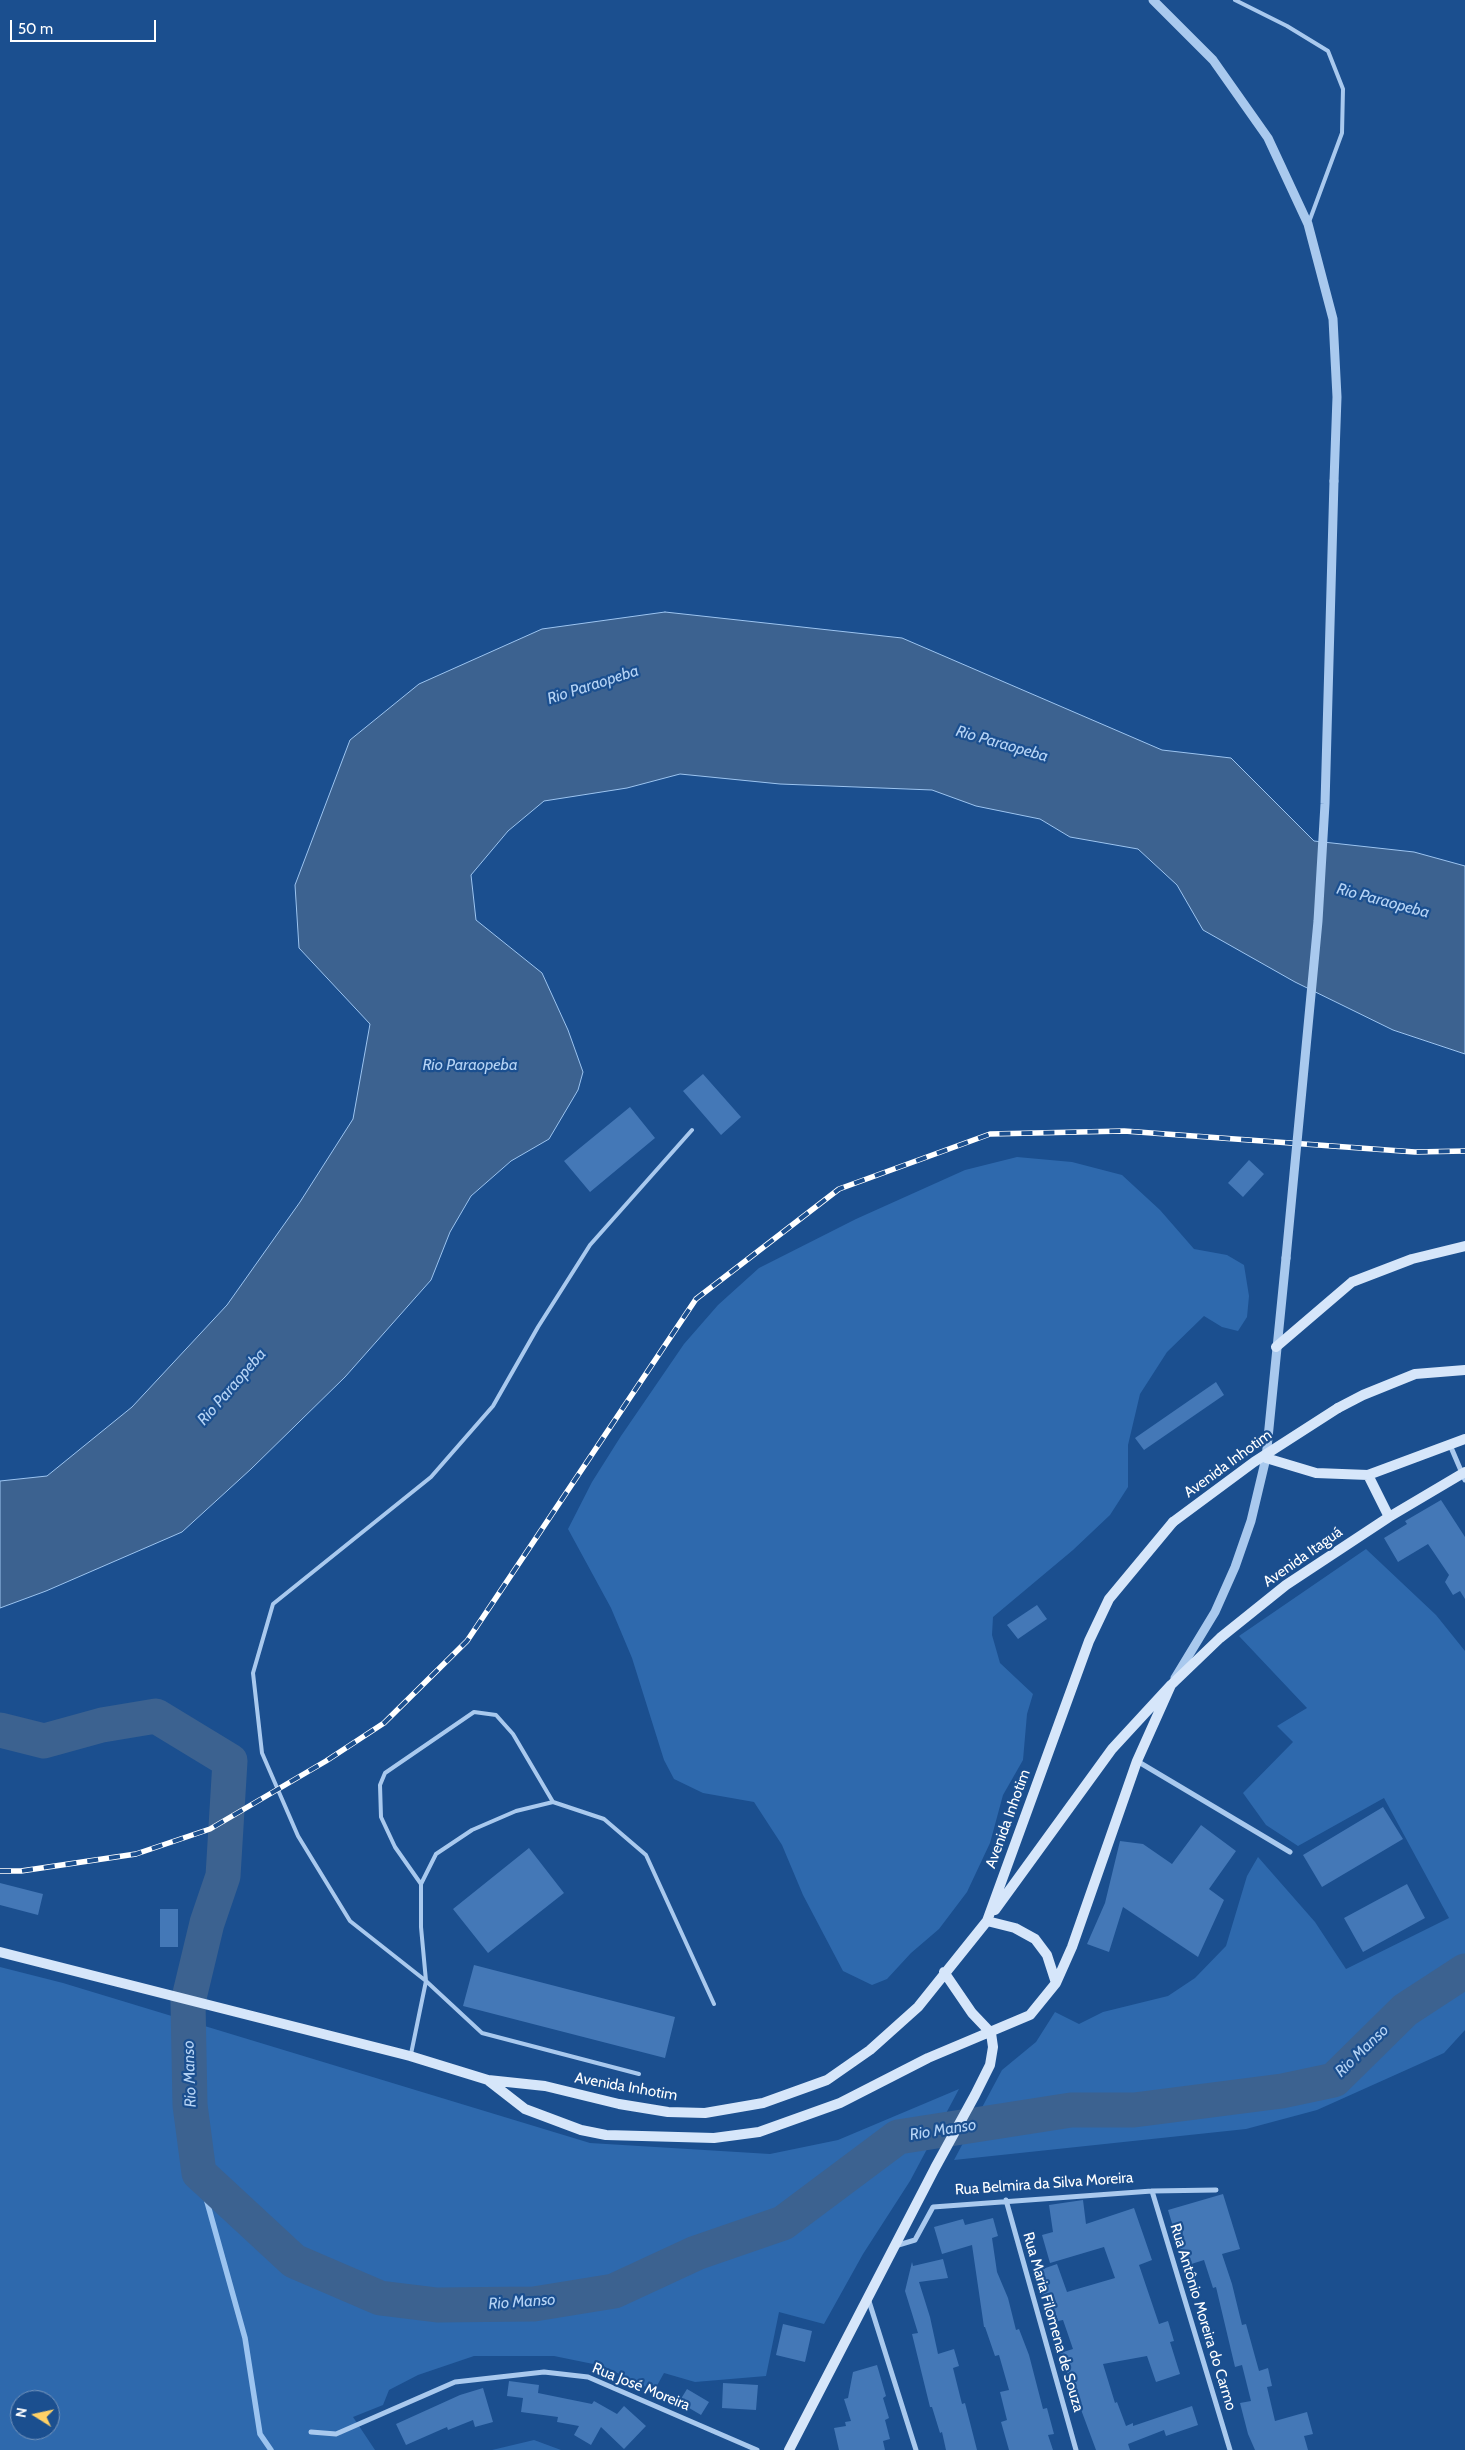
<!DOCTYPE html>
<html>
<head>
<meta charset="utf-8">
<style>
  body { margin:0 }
  #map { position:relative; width:1465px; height:2450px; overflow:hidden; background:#1b4f8f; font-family:Cabin,sans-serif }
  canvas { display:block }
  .north { position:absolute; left:10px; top:2390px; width:50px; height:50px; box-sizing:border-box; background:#1b4f8f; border:1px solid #7695bc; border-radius:50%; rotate:280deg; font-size:14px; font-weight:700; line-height:20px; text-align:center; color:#fff }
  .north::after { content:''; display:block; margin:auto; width:18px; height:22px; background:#ffd166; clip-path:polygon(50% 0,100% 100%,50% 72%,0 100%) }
  .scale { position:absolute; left:10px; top:20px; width:146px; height:22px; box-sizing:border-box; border:2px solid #fff; border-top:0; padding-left:6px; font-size:15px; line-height:18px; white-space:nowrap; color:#fff; -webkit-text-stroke:4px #1b4f8f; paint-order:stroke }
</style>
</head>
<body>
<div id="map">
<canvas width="1465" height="2450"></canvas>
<div class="north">N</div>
<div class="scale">50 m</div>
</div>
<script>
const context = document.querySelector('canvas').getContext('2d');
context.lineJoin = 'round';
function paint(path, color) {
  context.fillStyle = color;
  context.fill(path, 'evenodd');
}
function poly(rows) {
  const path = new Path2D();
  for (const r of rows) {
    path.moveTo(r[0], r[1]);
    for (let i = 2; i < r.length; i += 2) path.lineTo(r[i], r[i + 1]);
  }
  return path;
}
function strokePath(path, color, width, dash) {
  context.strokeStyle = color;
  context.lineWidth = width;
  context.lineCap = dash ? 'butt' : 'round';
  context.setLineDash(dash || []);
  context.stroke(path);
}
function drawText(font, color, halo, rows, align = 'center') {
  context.font = font + ' Cabin,sans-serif';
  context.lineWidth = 4.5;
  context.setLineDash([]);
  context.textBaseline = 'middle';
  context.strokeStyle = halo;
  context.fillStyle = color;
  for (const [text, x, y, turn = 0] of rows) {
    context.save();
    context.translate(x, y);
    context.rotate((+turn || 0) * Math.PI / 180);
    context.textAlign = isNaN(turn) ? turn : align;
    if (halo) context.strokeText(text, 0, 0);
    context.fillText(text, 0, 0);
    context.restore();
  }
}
const green = poly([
  [1017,1157,1072,1162,1122,1175,1160,1210,1194,1249,1227,1255,1244,1265,1249,1296,1247,1317,1238,1331,1222,1327,1204,1316,1167,1352,1140,1394,1128,1445,1128,1487,1110,1515,1073,1550,993,1617,992,1635,1000,1663,1033,1694,1027,1714,1023,1760,1003,1795,990,1843,967,1892,939,1929,911,1953,887,1979,872,1985,843,1971,803,1895,782,1845,754,1802,703,1793,674,1779,664,1760,632,1658,611,1608,568,1529,592,1482,621,1436,684,1344,718,1305,759,1268,856,1219,965,1170],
  [1366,1549,1436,1615,1465,1651,1465,2030,1444,2053,1317,2110,1246,2129,954,2160,1002,2070,1036,2042,1055,2012,1079,2024,1103,2012,1168,1996,1195,1978,1226,1946,1247,1876,1258,1857,1315,1922,1346,1969,1449,1918,1384,1798,1298,1846,1266,1825,1243,1793,1293,1742,1277,1726,1307,1708,1239,1636],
  [0,1967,63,1983,590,2143,770,2154,838,2140,959,2089,910,2181,863,2254,824,2324,779,2312,766,2376,695,2382,664,2373,654,2391,603,2366,554,2356,474,2356,418,2375,389,2390,383,2405,353,2417,375,2450,0,2450],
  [20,2400,50,2400,50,2430,20,2430],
  [534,2440,561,2450,492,2450]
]);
const water = poly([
  [665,612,902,638,1162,750,1231,758,1314,841,1414,852,1465,866,1465,1054,1393,1030,1295,982,1203,930,1177,885,1138,849,1070,837,1040,819,976,806,932,790,780,784,680,774,627,788,544,801,508,831,471,875,476,920,542,973,568,1030,583,1072,578,1090,549,1139,511,1161,471,1196,450,1232,431,1280,345,1377,251,1469,182,1532,46,1591,0,1608,0,1481,47,1476,132,1407,227,1305,300,1202,353,1119,370,1024,299,948,295,885,350,740,419,684,542,629,665,612]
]);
const stream = poly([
  [199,2173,245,2338,260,2434,271,2450]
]);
const river = poly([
  [0,1730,44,1741,102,1725,156,1716,230,1761,223,1876,207,1923,188,2002,190,2105,199,2173,294,2261,380,2298,437,2305,534,2304,614,2291,696,2253,783,2223,898,2137,1071,2110,1134,2110,1282,2091,1334,2080,1405,2010,1465,1971]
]);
const building = poly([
  [703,1074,741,1117,721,1135,683,1091],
  [630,1107,655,1138,590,1192,564,1161],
  [1249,1160,1264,1174,1243,1197,1228,1183],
  [1216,1382,1224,1395,1144,1450,1135,1438],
  [1441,1500,1465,1537,1465,1599,1460,1591,1453,1595,1445,1582,1449,1575,1428,1544,1398,1562,1384,1538,1407,1524,1405,1521],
  [1037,1605,1047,1619,1018,1639,1007,1625],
  [1383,1807,1403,1839,1322,1887,1303,1855],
  [1201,1825,1236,1851,1209,1889,1224,1900,1198,1957,1123,1907,1109,1952,1087,1944,1105,1903,1120,1841,1143,1844,1172,1864],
  [529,1848,564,1893,488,1953,453,1909],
  [0,1883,43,1894,38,1915,0,1905],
  [1407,1884,1425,1918,1363,1952,1344,1918],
  [160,1909,178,1909,178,1947,160,1947],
  [474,1965,675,2017,665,2058,463,2006],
  [1223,2194,1240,2249,1222,2254,1232,2284,1242,2325,1246,2324,1259,2371,1268,2368,1272,2386,1267,2387,1275,2421,1307,2412,1313,2434,1304,2436,1308,2450,1255,2450,1248,2434,1240,2403,1251,2401,1242,2365,1235,2367,1216,2287,1213,2288,1204,2260,1185,2266,1168,2210],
  [1083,2200,1086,2224,1134,2208,1152,2260,1139,2265,1159,2324,1168,2321,1174,2341,1170,2342,1180,2374,1156,2382,1147,2356,1103,2364,1115,2403,1117,2402,1126,2426,1133,2423,1133,2426,1192,2406,1198,2425,1166,2436,1164,2430,1128,2444,1130,2450,1096,2450,1060,2353,1073,2349,1063,2320,1058,2321,1049,2293,1042,2296,1034,2272,1057,2264,1067,2292,1115,2278,1104,2247,1050,2263,1042,2235,1053,2232,1049,2205],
  [993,2218,998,2236,992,2238,997,2272,1008,2298,1016,2330,1019,2329,1029,2355,1043,2409,1047,2408,1054,2434,1048,2435,1053,2450,1009,2450,1001,2422,1007,2420,1000,2392,1009,2390,999,2355,995,2356,985,2327,984,2327,972,2245,942,2254,934,2227,963,2219,965,2225],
  [943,2259,948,2278,919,2282,930,2317,938,2354,954,2349,959,2366,953,2368,962,2404,965,2403,977,2450,946,2450,942,2432,940,2433,932,2407,930,2407,912,2334,918,2333,905,2291,912,2262,913,2266],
  [783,2324,812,2331,805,2362,776,2355],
  [877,2365,886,2396,883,2398,889,2418,885,2420,890,2439,883,2441,885,2450,839,2450,834,2428,846,2426,845,2422,851,2421,844,2399,848,2398,853,2372],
  [509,2381,539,2385,538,2393,592,2404,594,2401,617,2414,624,2406,646,2426,624,2449,601,2427,591,2445,574,2435,579,2426,557,2422,558,2417,521,2412,523,2398,507,2396],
  [723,2383,758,2385,756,2410,722,2408],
  [483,2388,493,2422,475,2427,473,2420,448,2430,447,2427,406,2445,396,2424,460,2395],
  [687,2389,709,2402,701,2415,679,2402]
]);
const service = poly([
  [1235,0,1287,26,1328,51,1343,89,1342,133,1309,222],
  [421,1884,395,1847,381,1817,380,1785,385,1773,474,1712,496,1715,513,1734,553,1802],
  [411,2054,426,1981,421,1927,421,1884,436,1854,472,1830,516,1811,553,1802,604,1819,646,1855,714,2004],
  [639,2074,482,2033,426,1981,350,1921,298,1836,262,1753,253,1673,273,1604,431,1477,493,1406,538,1327,590,1245,692,1130]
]);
const minor = poly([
  [1450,1445,1465,1480],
  [1137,1761,1290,1852],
  [1152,2191,1230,2450],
  [1006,2200,1076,2450],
  [895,2246,915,2240,933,2207,1152,2191,1216,2190],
  [868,2298,916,2450],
  [311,2432,336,2434,455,2382,544,2372,588,2377,757,2450]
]);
const tertiary = poly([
  [1153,0,1213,60,1268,138,1308,224,1333,319,1337,397,1334,481],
  [1175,1678,1215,1612,1235,1567,1251,1521,1266,1458,1286,1258]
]);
const secondary = poly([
  [1276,1347,1352,1282,1412,1259,1465,1246],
  [1338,1408,1363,1395,1415,1374,1465,1370],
  [1266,1458,1316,1473,1368,1475,1465,1439],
  [1368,1475,1389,1517],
  [995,1910,1112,1749,1171,1685,1220,1638,1286,1585,1389,1517,1465,1472],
  [987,1921,1015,1928,1035,1939,1047,1955,1056,1983],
  [0,1952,410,2056,488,2080,545,2086,619,2104,668,2112,705,2113,763,2103,827,2080,870,2050,918,2007,987,1921,1089,1641,1109,1599,1173,1522],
  [944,1972,972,2013,991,2033],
  [489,2081,525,2109,581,2130,606,2135,714,2138,759,2132,840,2103,928,2058,1030,2015,1056,1983,1072,1947,1137,1761,1171,1685],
  [789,2450,935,2168,975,2095,990,2065,993,2047,991,2033]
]);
const rail = poly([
  [0,1871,21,1871,136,1854,210,1829,326,1761,384,1723,467,1641,696,1299,839,1189,990,1134,1124,1131,1415,1152,1465,1151]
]);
const tertiaryBridge = poly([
  [1286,1258,1318,921,1325,804,1334,481]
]);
const secondaryBridge = poly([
  [1173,1522,1254,1462,1338,1408]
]);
const streetNames = [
  ["Avenida Inhotim",1228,1464,-36],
  ["Avenida Itaguá",1303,1557,-35],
  ["Avenida Inhotim",1008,1819,-70],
  ["Avenida Inhotim",626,2087,10],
  ["Rua Belmira da Silva Moreira",1044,2184,-4],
  ["Rua Antônio Moreira do Carmo",1203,2317,73],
  ["Rua Maria Filomena de Souza",1053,2322,74],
  ["Rua José Moreira",641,2387,22]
];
const waterNames = [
  ["Rio Paraopeba",593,685,-18],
  ["Rio Paraopeba",1002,744,16],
  ["Rio Paraopeba",1383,901,15],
  ["Rio Paraopeba",470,1065],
  ["Rio Paraopeba",232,1387,-49],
  ["Rio Manso",1362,2051,-44],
  ["Rio Manso",190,2074,-92],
  ["Rio Manso",943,2130,-9],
  ["Rio Manso",522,2302,-4]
];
paint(green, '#2e69ad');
paint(water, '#3c6290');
strokePath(water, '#9cc4f0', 1);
strokePath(stream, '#9cc4f0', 5.5);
strokePath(river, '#3c6290', 35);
paint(building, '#4478b7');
strokePath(service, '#a9c9ee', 4);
strokePath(minor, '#a9c9ee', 5);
strokePath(tertiary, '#a9c9ee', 9);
strokePath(secondary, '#d6e6fa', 10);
strokePath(rail, '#fff', 5.5);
strokePath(rail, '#1b4f8f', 4, [11]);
strokePath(tertiaryBridge, '#a9c9ee', 9);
strokePath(secondaryBridge, '#d6e6fa', 10);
drawText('15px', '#fff', '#1b4f8f', streetNames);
drawText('italic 16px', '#b5d3f5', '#1b4f8f', waterNames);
</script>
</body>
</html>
